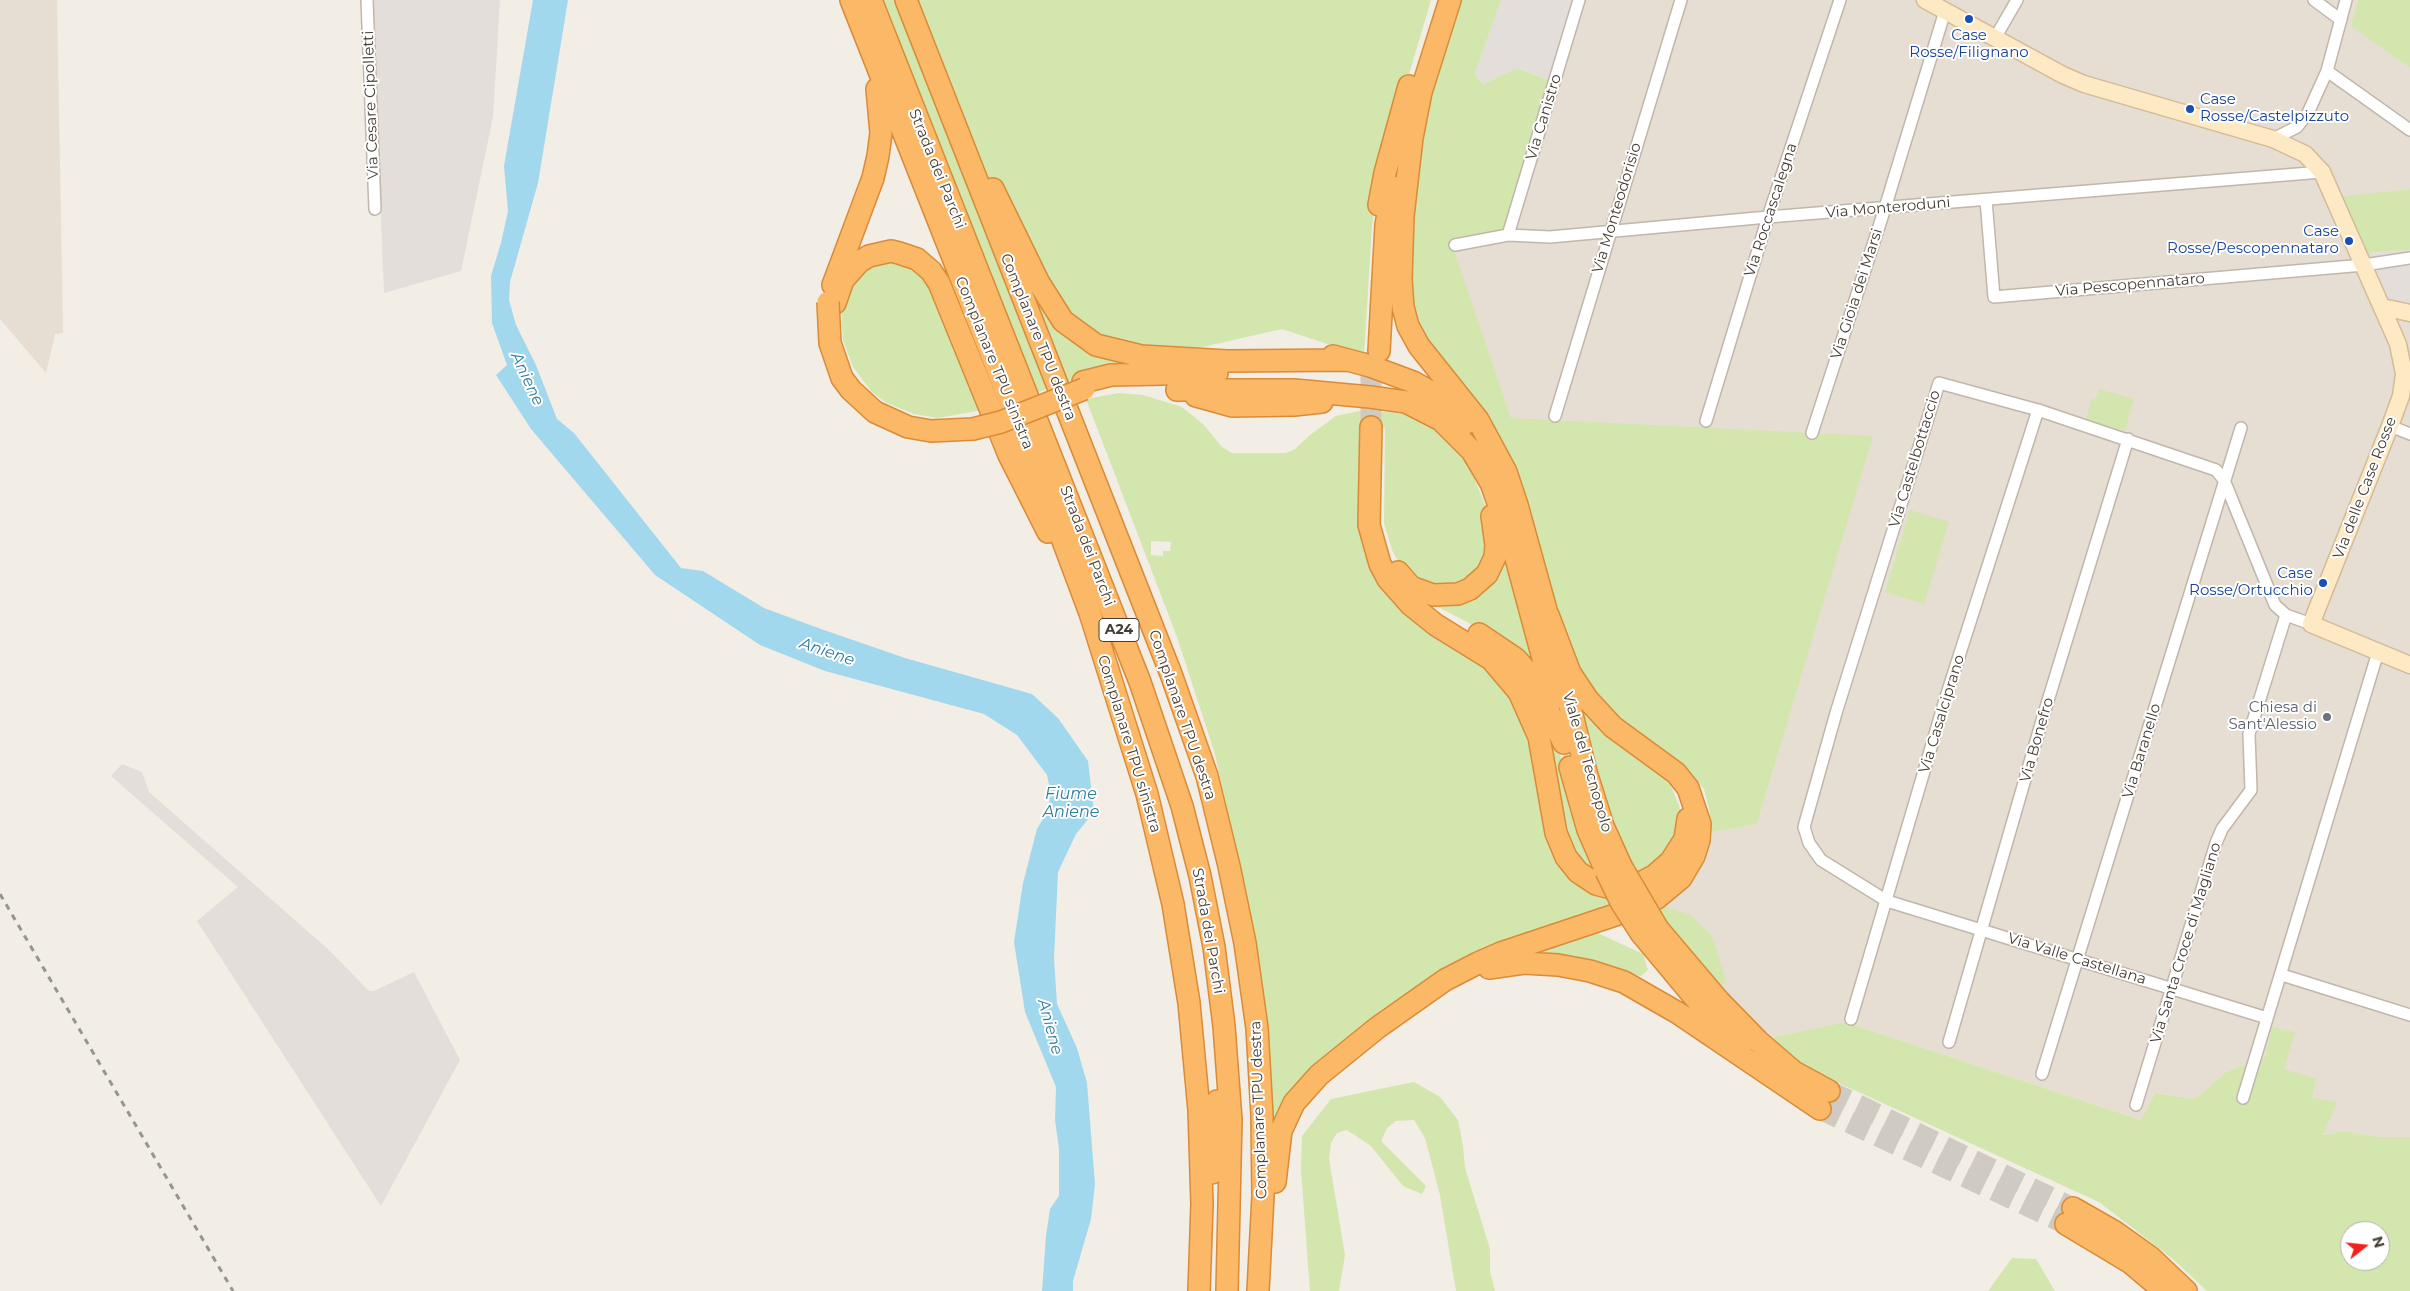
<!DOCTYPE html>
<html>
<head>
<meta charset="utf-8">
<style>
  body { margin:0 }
  #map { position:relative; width:2410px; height:1291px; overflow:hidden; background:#f2ede5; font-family:Montserrat,sans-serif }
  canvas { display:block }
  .north { position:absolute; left:2340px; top:1221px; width:50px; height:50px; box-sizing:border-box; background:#fff; border:1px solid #b4b1ae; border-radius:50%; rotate:74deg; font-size:14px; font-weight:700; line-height:20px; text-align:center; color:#443d35 }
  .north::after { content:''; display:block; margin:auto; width:18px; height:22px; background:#f52019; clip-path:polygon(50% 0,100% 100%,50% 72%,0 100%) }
</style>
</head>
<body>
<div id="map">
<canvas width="2410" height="1291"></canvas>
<div class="north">N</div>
</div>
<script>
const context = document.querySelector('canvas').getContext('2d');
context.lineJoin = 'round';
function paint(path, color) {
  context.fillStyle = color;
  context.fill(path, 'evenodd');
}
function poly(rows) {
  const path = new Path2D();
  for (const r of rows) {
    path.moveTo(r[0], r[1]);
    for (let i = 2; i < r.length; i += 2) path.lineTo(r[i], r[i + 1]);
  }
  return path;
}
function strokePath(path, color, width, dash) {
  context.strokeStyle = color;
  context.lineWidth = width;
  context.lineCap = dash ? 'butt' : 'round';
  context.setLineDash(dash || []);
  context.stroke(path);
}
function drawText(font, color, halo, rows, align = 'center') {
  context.font = font + ' Montserrat,sans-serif';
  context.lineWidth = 4;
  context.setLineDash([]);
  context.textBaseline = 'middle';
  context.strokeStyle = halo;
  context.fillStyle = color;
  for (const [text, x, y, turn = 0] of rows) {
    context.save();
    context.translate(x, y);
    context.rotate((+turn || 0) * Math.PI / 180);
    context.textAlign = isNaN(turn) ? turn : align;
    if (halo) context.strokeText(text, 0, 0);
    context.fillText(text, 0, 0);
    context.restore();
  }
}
const residential = poly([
  [0,0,57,0,63,333,55,334,46,373,0,319],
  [1574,0,2358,0,2352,26,2410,68,2410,189,2339,198,2387,298,2410,307,2410,1137,2380,1137,2343,1131,2322,1135,2312,1098,2284,1069,2272,1027,2265,1057,2226,1072,2195,1099,2155,1093,2141,1120,1845,1022,1769,1038,1718,986,1727,983,1712,940,1661,905,1708,833,1757,824,1831,574,1762,432,1511,419,1450,240,1503,231]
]);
const industrial = poly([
  [372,0,500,0,493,117,461,271,384,293],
  [1501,0,1574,0,1548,80,1517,68,1483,84,1475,72],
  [2410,250,2410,306,2387,298,2366,253],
  [122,764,142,772,149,792,329,950,369,991,374,991,414,972,460,1060,381,1206,197,921,238,887,111,776]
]);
const green = poly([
  [843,0,1431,0,1380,172,1372,226,1364,356,1282,329,1096,371,1003,405],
  [1459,0,1501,0,1475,73,1483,84,1517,68,1548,80,1503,232,1451,241,1511,418,1873,436,1757,824,1708,833,1710,813,1704,789,1687,770,1611,713,1596,697,1570,653,1522,483,1496,433,1490,416,1427,344,1410,305,1414,156,1435,67],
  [2358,0,2410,0,2410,68,2351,26],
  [2410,189,2410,250,2366,253,2338,197],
  [894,257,922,270,982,410,938,418,914,414,887,403,872,392,853,367,843,340,841,307,852,280,878,259],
  [2099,389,2134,399,2125,431,2086,420,2092,398,2096,399],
  [1119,393,1143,395,1182,407,1203,424,1222,447,1232,453,1286,453,1295,449,1310,435,1336,416,1364,410,1406,414,1426,422,1448,437,1471,470,1489,515,1491,546,1472,580,1433,591,1401,567,1392,550,1384,523,1385,428,1365,426,1367,552,1489,666,1525,714,1550,829,1609,894,1618,909,1467,960,1324,1061,1272,1134,1253,942,1240,868,1215,754,1177,637,1086,399],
  [1151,541,1171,542,1170,551,1163,551,1163,556,1151,555],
  [1910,510,1949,522,1924,604,1885,592],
  [1506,559,1540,674,1501,640,1427,601],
  [1475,637,1554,733,1579,819,1600,877,1590,872,1569,846,1550,752],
  [1576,695,1663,776,1671,786,1680,808,1678,842,1638,879,1623,853,1602,793],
  [1661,905,1691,915,1712,936,1727,983,1718,986,1669,926,1659,911],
  [1589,929,1643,954,1648,970,1641,976,1632,975,1520,950],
  [1845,1022,2141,1120,2155,1093,2195,1099,2226,1072,2265,1057,2272,1027,2295,1032,2284,1069,2316,1079,2312,1098,2337,1102,2323,1135,2343,1131,2380,1137,2410,1137,2410,1291,2207,1291,2173,1259,2099,1202,1808,1069,1769,1038],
  [2350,1231,2380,1231,2380,1261,2350,1261],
  [1414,1082,1440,1097,1458,1120,1463,1146,1465,1168,1490,1249,1490,1271,1495,1291,1456,1291,1440,1195,1425,1138,1414,1120,1396,1121,1387,1128,1381,1141,1426,1186,1422,1194,1403,1186,1371,1146,1347,1130,1337,1133,1331,1143,1329,1159,1345,1255,1339,1291,1310,1291,1301,1170,1302,1136,1331,1099],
  [2012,1258,2036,1259,2055,1291,1988,1291]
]);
const water = poly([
  [533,0,568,0,538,183,510,282,509,300,516,325,536,365,557,419,574,433,681,568,703,571,764,608,821,629,905,658,1032,694,1058,718,1088,761,1094,812,1076,834,1058,872,1054,958,1057,1004,1077,1048,1087,1083,1095,1184,1091,1219,1073,1281,1073,1291,1042,1291,1046,1236,1050,1209,1059,1196,1059,1149,1055,1120,1056,1087,1025,1012,1014,942,1023,883,1037,829,1049,809,1050,789,1047,775,1017,735,984,714,825,671,760,645,655,575,531,429,496,375,507,365,492,323,491,276,501,243,508,211,504,166]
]);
const highwayTunnel = poly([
  [1371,427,1371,352],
  [1829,1091,2073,1208],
  [1820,1109,2066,1224]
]);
const street = poly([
  [367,0,375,209],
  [2314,0,2341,20],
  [1995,38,2017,0],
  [2327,71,2410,130],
  [2273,139,2297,127,2308,113,2327,71,2346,0],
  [1986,200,1994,297,2364,265,2410,258],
  [1508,235,1579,0],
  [1455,245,1508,235,1550,237,1768,217,2322,172],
  [1555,416,1681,0],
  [1706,421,1768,217,1840,0],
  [2390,426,2410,434],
  [1812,433,1885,208,1945,11],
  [2282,975,2410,1015],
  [2267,1018,1887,901,1821,860,1809,843,1804,827,1836,713,1939,383,2038,410,2216,470,2224,480,2275,605,2286,615,2311,624],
  [1851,1019,1945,700,2038,410],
  [1949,1042,2043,717,2128,439],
  [2042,1074,2241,428],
  [2243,1098,2378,652],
  [2136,1105,2216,843,2222,829,2251,790,2249,734,2286,615]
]);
const secondary = poly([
  [1925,0,2063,75,2084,84,2273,139,2305,154,2322,172,2398,344,2404,374,2401,396,2390,426,2311,624,2410,665],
  [2382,307,2410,313]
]);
const highway = poly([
  [851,0,1026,442,1090,613,1147,794,1173,904,1189,1003,1199,1110,1202,1204,1199,1291],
  [871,0,1140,682,1182,806,1200,876,1214,947,1224,1026,1231,1120,1227,1291],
  [906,0,1171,674,1207,776,1229,866,1245,943,1257,1028,1262,1115,1263,1196,1258,1291],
  [1421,92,1412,138,1403,216,1401,280,1403,307,1408,326,1419,346,1478,420,1506,472,1517,505,1551,628],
  [1417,105,1450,0],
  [993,189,1039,283,1063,321,1096,345,1141,356,1227,361,1347,360],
  [1379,205,1385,173,1409,86],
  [833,285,873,178,878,156,881,133,877,89],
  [835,303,843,280,859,262,869,256,891,251,899,253,917,259,931,271,939,283,1009,455,1048,532],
  [1379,351,1386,225,1393,187],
  [1333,356,1370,366,1413,382,1438,396,1466,423],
  [1083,382,1111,375,1217,373],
  [1177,390,1294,390,1370,397,1406,402,1441,420,1472,451,1491,483,1510,536,1554,699],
  [1196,396,1232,406,1294,405,1322,402],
  [1371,427,1369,525,1380,564,1388,579,1411,605,1436,625,1491,659,1519,692,1539,737,1556,833,1566,857,1578,872,1596,884,1607,887,1632,887,1654,876,1671,861,1685,839,1688,819],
  [1398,572,1411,587,1433,595,1458,594,1470,589,1487,574,1495,557,1496,545,1492,516],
  [1479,634,1516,659,1531,676,1564,743],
  [1561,669,1586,772,1603,826,1621,866],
  [1570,767,1588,830,1606,871],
  [1658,929,1719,1001,1758,1041,1794,1072,1829,1091],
  [1641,933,1706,1011,1741,1045],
  [1489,968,1524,963,1558,965,1590,971,1624,982,1678,1013,1820,1109],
  [1212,1173,1217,1101],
  [1275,1182,1281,1131,1294,1103,1319,1075,1377,1028,1445,980,1478,963,1501,953,1639,907,1657,898,1681,878,1694,856,1699,840,1700,824,1688,788,1676,773,1613,727,1588,700,1570,673,1548,615],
  [2073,1208,2115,1232,2150,1257,2186,1291],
  [2066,1224,2131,1263,2164,1291]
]);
const rail = poly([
  [0,894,233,1291]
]);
const highwayBridge = poly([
  [828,302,830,343,842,378,851,390,875,412,908,427,931,431,973,429,1001,422,1084,389],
  [1621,866,1658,929],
  [1606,871,1621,902,1641,933]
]);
const markers = [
  [1969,19,5,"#1a4fb4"],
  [2190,109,5,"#1a4fb4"],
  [2349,241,5,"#1a4fb4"],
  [2323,583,5,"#1a4fb4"],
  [2327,717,5,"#6b7280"]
];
const shields = [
  [1119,630,40]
];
const shieldNames = [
  ["A24",1119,630]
];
const transitNames = [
  ["Case",1969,36,"center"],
  ["Rosse/Filignano",1969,53,"center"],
  ["Case",2200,100,"left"],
  ["Rosse/Castelpizzuto",2200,117,"left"],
  ["Case",2339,232],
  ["Rosse/Pescopennataro",2339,249],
  ["Case",2313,574],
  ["Rosse/Ortucchio",2313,591]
];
const streetNames = [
  ["Via Cesare Cipolletti",371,105,-92],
  ["Via Canistro",1544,117,-73],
  ["Strada dei Parchi",937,169,68],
  ["Via Monteodorisio",1617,208,-73],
  ["Via Monteroduni",1888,208,-5],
  ["Via Roccascalegna",1771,210,-72],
  ["Via Pescopennataro",2130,285,-5],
  ["Via Gioia dei Marsi",1857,294,-72],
  ["Complanare TPU destra",1038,337,68],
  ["Complanare TPU sinistra",994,363,68],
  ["Via Castelbottaccio",1915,459,-73],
  ["Via delle Case Rosse",2365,488,-69],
  ["Strada dei Parchi",1087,546,69],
  ["Via Casalciprano",1942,714,-73],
  ["Complanare TPU destra",1182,715,71],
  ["Via Bonefro",2037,740,-74],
  ["Complanare TPU sinistra",1129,744,73],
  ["Via Baranello",2142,751,-73],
  ["Viale del Tecnopolo",1587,762,74],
  ["Strada dei Parchi",1208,931,80],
  ["Via Santa Croce di Magliano",2186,943,-73],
  ["Via Valle Castellana",2077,959,17],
  ["Complanare TPU destra",1259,1110,-92]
];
const worshipNames = [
  ["Chiesa di",2317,708],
  ["Sant'Alessio",2317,725]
];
const waterNames = [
  ["Aniene",527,379,65],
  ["Aniene",827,652,19],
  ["Fiume",1071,794],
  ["Aniene",1071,812],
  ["Aniene",1050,1027,75]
];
paint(residential, '#e6ded3');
paint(industrial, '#e4deda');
paint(green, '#d3e6ae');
paint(water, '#a2d8ee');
strokePath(highwayTunnel, '#cfcac2', 21, [21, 11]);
strokePath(street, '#c0b6ab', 14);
strokePath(secondary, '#d2bb96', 19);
strokePath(highway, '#da8b37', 24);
strokePath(street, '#fff', 11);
strokePath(secondary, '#fde9c4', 16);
strokePath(highway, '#fbb968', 21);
strokePath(rail, '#959595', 3, [6, 6]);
strokePath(highwayBridge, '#da8b37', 24, []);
strokePath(highwayBridge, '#fbb968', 21);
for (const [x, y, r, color] of markers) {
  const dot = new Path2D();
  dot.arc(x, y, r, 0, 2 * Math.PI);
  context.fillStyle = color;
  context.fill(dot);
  strokePath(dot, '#fff', 2);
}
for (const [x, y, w] of shields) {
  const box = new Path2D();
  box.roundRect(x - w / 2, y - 11.5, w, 23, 4);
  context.fillStyle = '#fff';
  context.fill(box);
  strokePath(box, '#443d35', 1);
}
drawText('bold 14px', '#443d35', null, shieldNames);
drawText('15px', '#164399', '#fff', transitNames, 'right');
drawText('15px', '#443d35', '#fff', streetNames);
drawText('15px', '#5b616d', '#fff', worshipNames, 'right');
drawText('italic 16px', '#2d7b9e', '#fff', waterNames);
</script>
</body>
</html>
